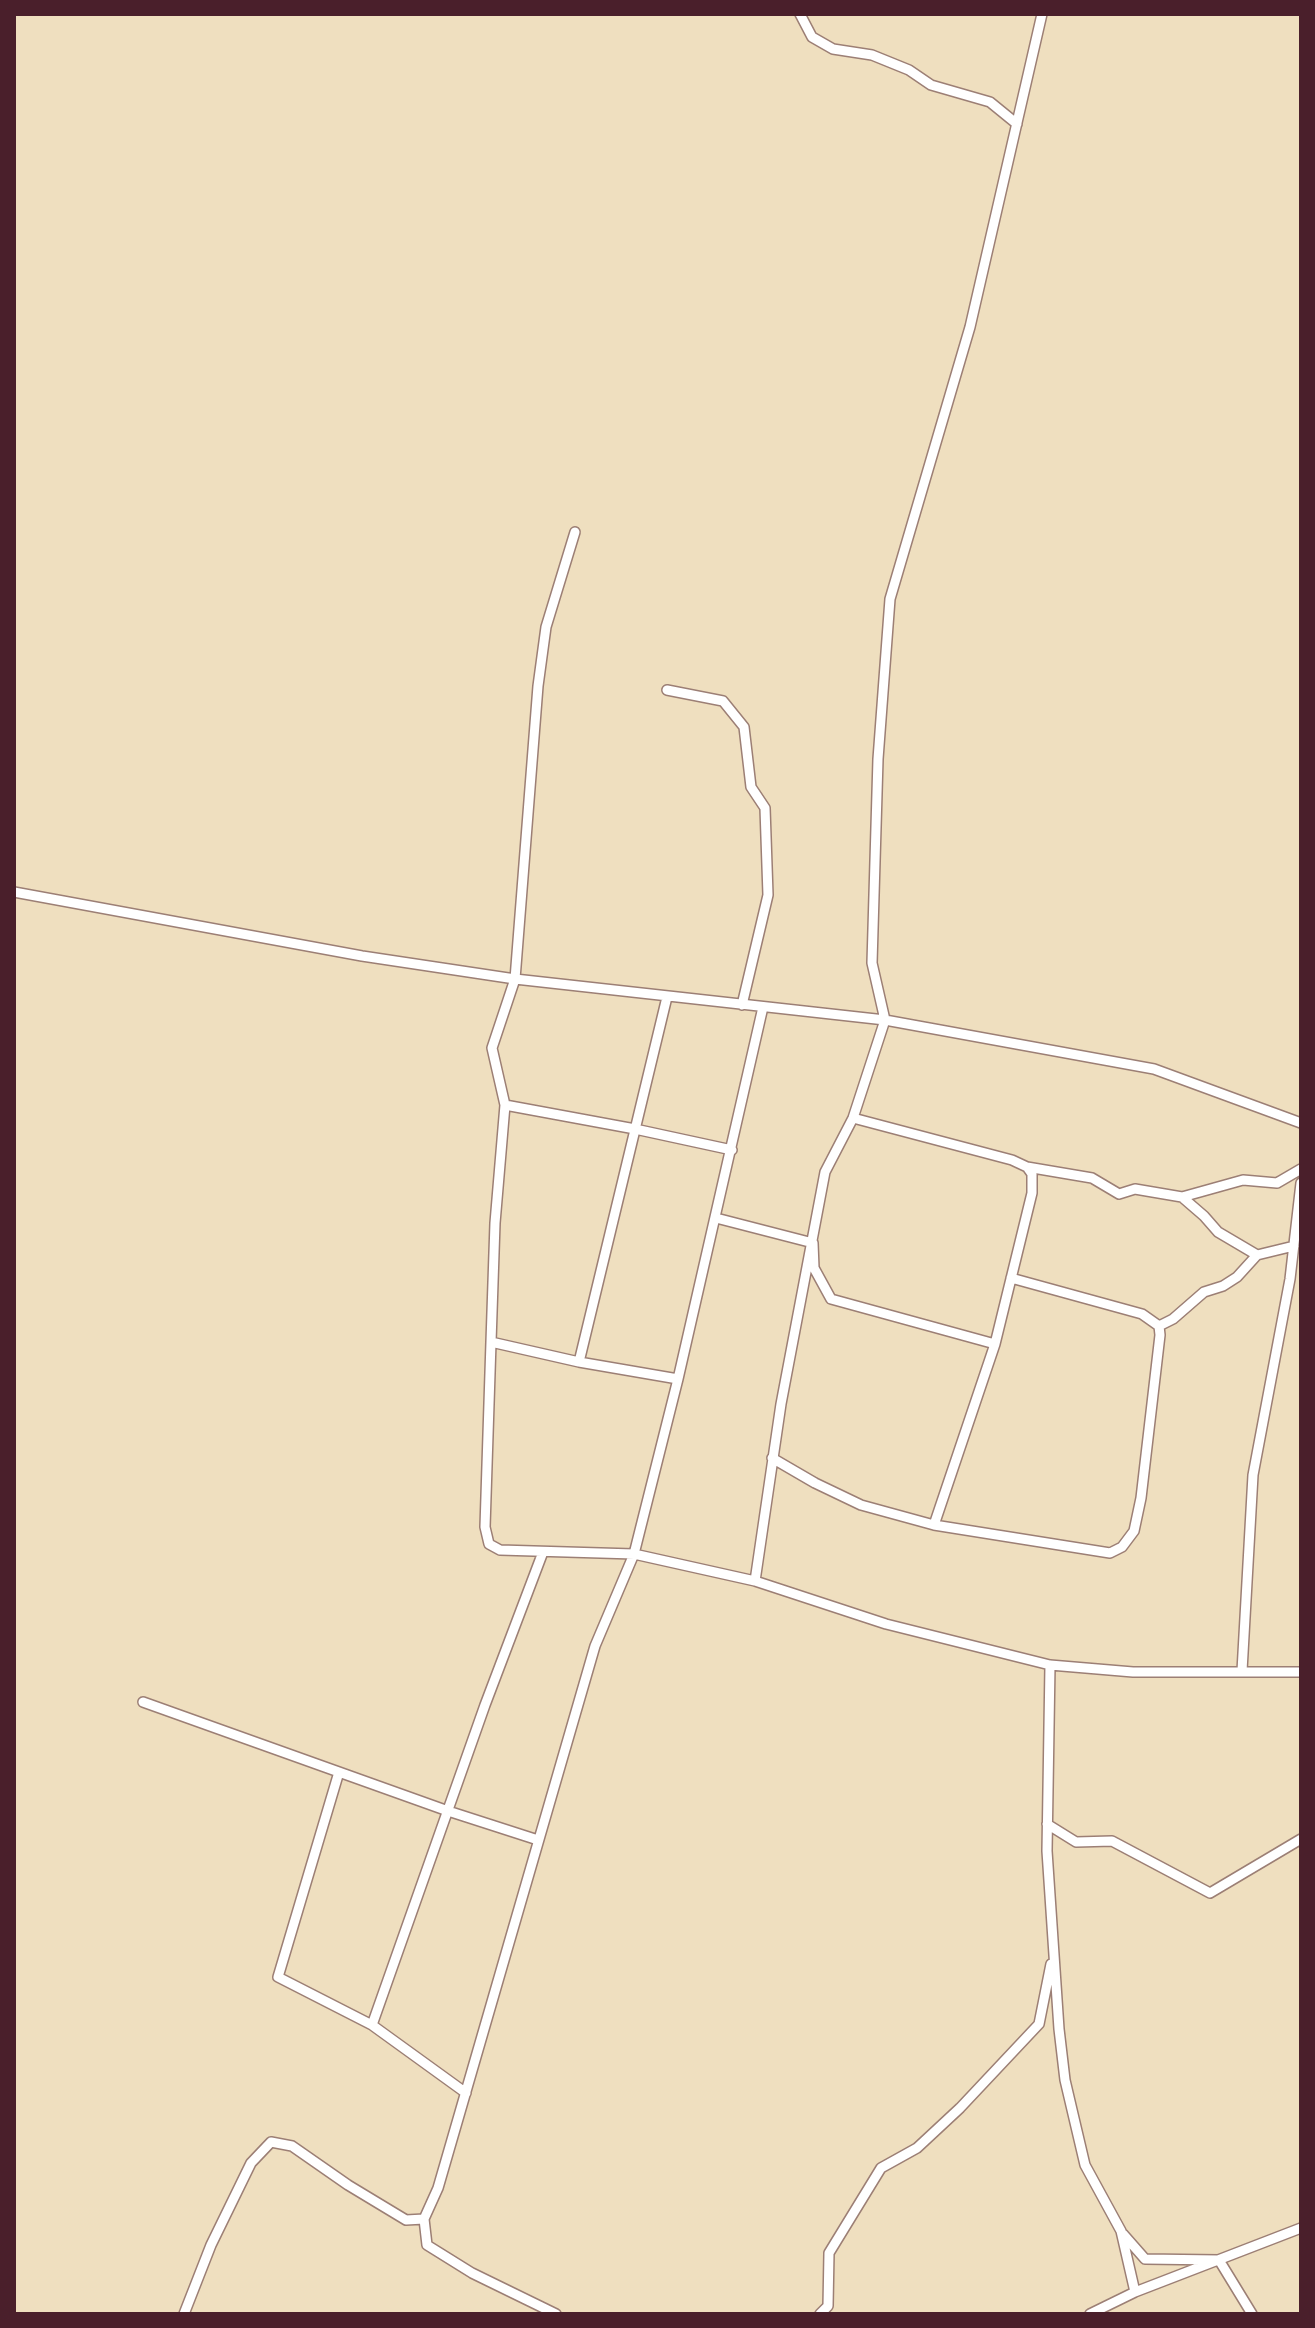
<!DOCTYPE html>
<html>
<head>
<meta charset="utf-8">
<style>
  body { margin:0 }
  #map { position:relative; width:1315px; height:2328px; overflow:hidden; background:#efdfbf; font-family:Vollkorn,serif }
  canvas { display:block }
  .frame { position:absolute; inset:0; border:16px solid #4a1f2b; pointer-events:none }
</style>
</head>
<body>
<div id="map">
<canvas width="1315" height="2328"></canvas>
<div class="frame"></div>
</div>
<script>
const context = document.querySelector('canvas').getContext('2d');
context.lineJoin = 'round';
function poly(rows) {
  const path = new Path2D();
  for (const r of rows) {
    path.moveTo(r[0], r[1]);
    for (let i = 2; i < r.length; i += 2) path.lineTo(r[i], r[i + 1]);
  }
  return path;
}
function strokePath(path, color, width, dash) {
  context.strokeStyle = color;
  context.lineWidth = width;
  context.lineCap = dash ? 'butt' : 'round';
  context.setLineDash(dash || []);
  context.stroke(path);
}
const street = poly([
  [800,14,812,37,833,49,872,55,909,70,931,85,990,102,1017,124],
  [575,532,546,627,538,686,515,979,492,1048,505,1105,495,1223,491,1342,485,1527,489,1544,500,1550,634,1554,755,1581,886,1624,1050,1665,1133,1672,1301,1672],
  [667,690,723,701,744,727,751,787,765,808,768,895,742,1005],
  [14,892,362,956,515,979,885,1020,1154,1069,1301,1123],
  [505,1105,635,1129,732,1150],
  [853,1118,1012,1160,1027,1167,1032,1174,1032,1193,995,1344,934,1525],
  [1027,1167,1092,1178,1119,1194,1135,1189,1182,1197,1243,1180,1277,1183,1301,1169],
  [1182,1197,1204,1216,1218,1232,1257,1255,1294,1246],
  [716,1218,813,1243,814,1268,831,1299,995,1344],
  [1159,1326,1173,1319,1204,1292,1223,1286,1237,1277,1257,1255],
  [491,1342,579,1362,678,1379],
  [579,1362,667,997],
  [772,1458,815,1483,861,1505,934,1525,1110,1553,1122,1547,1134,1531,1141,1498,1160,1335,1159,1326,1142,1314,1011,1278],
  [755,1581,781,1404,825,1172,853,1118,885,1020,872,963,878,759,890,599,970,327,1042,14],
  [1050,1665,1047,1851,1059,2029,1065,2080,1085,2165,1121,2231,1135,2292],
  [1242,1671,1253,1475,1290,1279,1301,1183],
  [143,1702,448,1811,538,1840],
  [339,1772,278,1977,372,2025,466,2093],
  [1047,1824,1076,1842,1112,1841,1210,1893,1301,1839],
  [372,2025,485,1705,543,1552],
  [1123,2234,1145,2259,1219,2260,1252,2314],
  [184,2314,211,2245,251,2163,271,2142,292,2146,348,2185,406,2220,424,2219],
  [556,2314,472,2273,427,2245,424,2219,438,2188,595,1646,634,1554,678,1379,763,1007],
  [820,2314,828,2306,829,2253,881,2168,917,2148,960,2108,1039,2024,1051,1964],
  [1090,2314,1135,2292,1301,2228]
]);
strokePath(street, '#9c7f75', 12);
strokePath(street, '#fff', 9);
</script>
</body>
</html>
